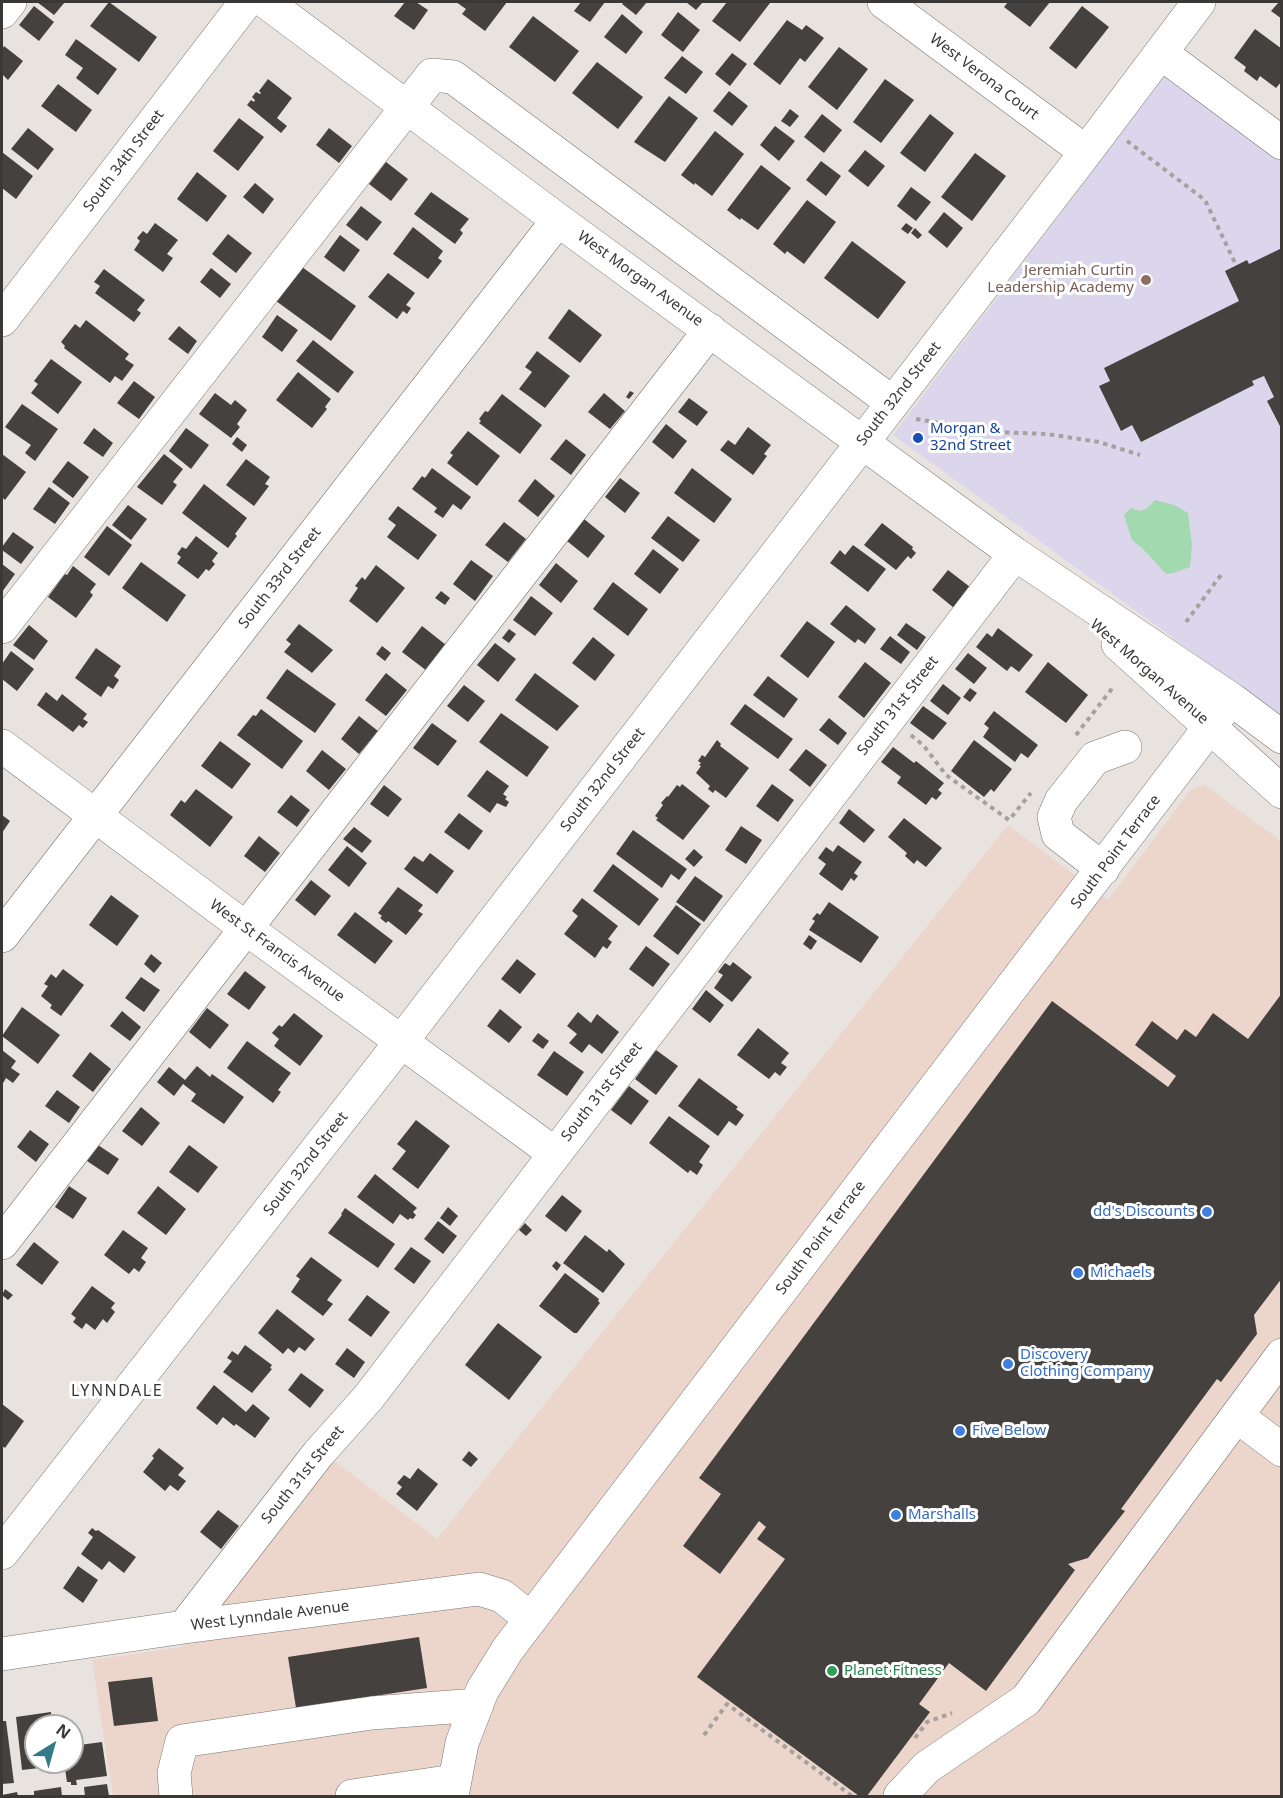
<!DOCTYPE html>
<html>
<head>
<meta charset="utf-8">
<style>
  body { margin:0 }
  #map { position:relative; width:1283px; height:1798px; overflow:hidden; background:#e8e3df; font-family:"Noto Sans",sans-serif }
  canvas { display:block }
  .frame { position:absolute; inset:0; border:3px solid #393836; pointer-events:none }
  .north { position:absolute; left:24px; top:1714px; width:60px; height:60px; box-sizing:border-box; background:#fff; border:2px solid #b0afaf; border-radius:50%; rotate:37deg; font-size:16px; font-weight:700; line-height:24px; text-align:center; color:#393836 }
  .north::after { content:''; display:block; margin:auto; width:21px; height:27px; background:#357a88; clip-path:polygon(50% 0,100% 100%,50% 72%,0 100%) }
</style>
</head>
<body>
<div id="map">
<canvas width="1283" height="1798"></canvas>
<div class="frame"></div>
<div class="north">N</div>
</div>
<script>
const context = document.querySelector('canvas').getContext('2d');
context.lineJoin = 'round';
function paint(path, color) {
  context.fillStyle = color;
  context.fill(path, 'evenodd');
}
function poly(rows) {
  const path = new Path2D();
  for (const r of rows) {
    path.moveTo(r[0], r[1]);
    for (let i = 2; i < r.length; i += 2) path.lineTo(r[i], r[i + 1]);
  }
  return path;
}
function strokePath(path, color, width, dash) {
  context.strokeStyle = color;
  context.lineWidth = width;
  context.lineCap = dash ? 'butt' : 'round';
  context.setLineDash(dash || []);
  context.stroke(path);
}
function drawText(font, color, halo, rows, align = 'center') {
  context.font = font + ' "Noto Sans",sans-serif';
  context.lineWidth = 6;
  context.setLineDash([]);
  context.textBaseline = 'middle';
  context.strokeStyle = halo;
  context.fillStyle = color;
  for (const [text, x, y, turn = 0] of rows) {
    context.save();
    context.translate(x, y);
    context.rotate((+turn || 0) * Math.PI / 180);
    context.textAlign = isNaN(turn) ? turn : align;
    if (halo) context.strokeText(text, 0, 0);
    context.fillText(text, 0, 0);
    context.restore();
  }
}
const commercial = poly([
  [1204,785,1281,841,1281,1796,113,1796,92,1660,182,1647,328,1456,437,1539,1008,825,1108,900,1191,789]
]);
const education = poly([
  [1182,53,1281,124,1281,716,893,435]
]);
const green = poly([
  [1155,500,1174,505,1188,513,1192,545,1190,567,1174,573,1166,574,1143,549,1132,540,1124,515,1131,508,1141,511,1147,508]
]);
const building = poly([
  [37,2,65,2,54,15],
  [109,2,157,37,139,62,90,26],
  [405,2,416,2,428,10,414,30,394,16],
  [456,2,507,2,485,31,462,14,466,9],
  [581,2,605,2,590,22,574,11],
  [624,2,647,2,636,15,622,4],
  [686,2,703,2,696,10],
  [727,2,769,2,770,3,740,42,712,21],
  [1008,2,1050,2,1030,27,1004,7],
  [1279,2,1282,2,1282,19,1271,11],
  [34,6,54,22,39,41,19,25],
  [1082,6,1109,27,1076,69,1049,48],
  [678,12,700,30,683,52,661,35],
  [622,14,643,32,626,54,604,37],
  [533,16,579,51,555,82,509,47],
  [787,20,802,30,806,25,824,38,805,62,800,58,780,85,753,64],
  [1255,29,1282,49,1282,81,1276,88,1260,76,1257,81,1244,71,1246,67,1234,58],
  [76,39,117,69,98,95,76,78,83,68,65,55],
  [4,46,23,61,8,80,2,74,2,50],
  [839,47,868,69,837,110,808,87],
  [732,53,747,64,730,86,715,74],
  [682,56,703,72,686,94,664,78],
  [597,62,643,97,618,129,572,93],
  [268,79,292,98,277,118,287,126,281,133,247,105,251,100,254,102,255,100,252,97,256,92,260,94,261,93,259,91],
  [885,79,914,100,881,143,853,122],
  [58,84,92,110,76,132,41,106],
  [729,91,748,106,732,126,713,111],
  [669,96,698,118,665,162,634,142],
  [790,109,799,116,790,127,781,121],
  [822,114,842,130,824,153,804,137],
  [930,114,954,133,925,172,900,153],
  [239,118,264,137,238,171,213,151],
  [775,126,795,141,779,161,760,145],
  [28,128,54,149,38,170,11,149],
  [329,128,352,146,339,163,316,145],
  [715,131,744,154,712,196,695,183,694,185,681,175],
  [865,150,885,166,868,187,848,171],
  [2,152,33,176,16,199,2,188],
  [975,153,1006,176,972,221,941,197],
  [821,161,841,176,826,196,806,180],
  [386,162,408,179,391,201,369,184],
  [761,165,791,188,758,230,741,218,740,220,727,210],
  [197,172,227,196,207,222,177,199],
  [255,183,274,199,263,214,243,197],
  [911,187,931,202,916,221,897,206],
  [431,192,469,219,460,230,463,233,455,244,414,214],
  [807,200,836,222,804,264,787,251,785,254,773,244],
  [361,206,382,222,367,241,346,225],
  [944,212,963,228,947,248,928,232],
  [155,223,178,240,167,254,173,258,163,272,134,250,140,241,137,238,143,231,147,234],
  [906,223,913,228,908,234,901,229],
  [413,227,443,251,438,258,442,261,428,279,393,254],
  [915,228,922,235,918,239,911,233],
  [228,234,252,253,236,273,212,254],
  [340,235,360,250,344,272,324,257],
  [852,241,906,282,878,319,824,278],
  [1282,248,1282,430,1267,401,1274,397,1264,376,1252,381,1254,385,1141,442,1132,425,1121,431,1099,386,1110,381,1104,368,1239,301,1225,271,1247,260,1249,264],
  [302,267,356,306,331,341,276,301],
  [211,268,231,284,220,298,200,282],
  [104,269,145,300,137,310,141,313,134,322,95,293,100,286,94,282],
  [388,273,415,293,406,305,411,308,407,314,403,311,397,319,368,297],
  [569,309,602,335,580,363,548,338],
  [277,315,298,330,282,352,262,337],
  [86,320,129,354,125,359,134,365,122,381,115,376,110,383,64,348,65,346,61,342,75,324,80,328],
  [179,326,197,341,188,354,168,339],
  [313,340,354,372,338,393,296,361],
  [537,351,570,376,545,408,519,389,532,372,525,367],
  [51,359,82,382,58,414,31,393,38,384,34,381],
  [298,372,331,399,325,407,327,409,312,428,276,400],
  [134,381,155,397,139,419,117,403],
  [630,391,634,393,629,399,626,397],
  [215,393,231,405,235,400,247,410,237,424,240,427,231,438,199,414],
  [604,393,625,411,610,429,588,412],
  [502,394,542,425,520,454,479,423,481,421,479,419,485,411,488,412],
  [689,398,708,412,697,426,678,412],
  [22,404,58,429,35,461,25,453,31,445,5,427],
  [666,424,687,441,673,459,652,442],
  [748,427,771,445,764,454,767,456,753,475,720,450,728,440,735,445],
  [94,428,113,443,103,457,83,443],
  [186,428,209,445,191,469,169,451],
  [468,431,500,456,477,486,447,463,453,455,450,453],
  [237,437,247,445,242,452,232,444],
  [566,439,586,455,571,475,550,459],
  [2,454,26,472,5,500,2,497],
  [164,454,183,469,173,482,177,485,162,505,137,487],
  [246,459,270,477,265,484,269,486,254,506,226,485],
  [68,461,89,477,73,498,52,482],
  [432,468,471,497,461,510,453,504,443,518,434,512,437,508,412,489,422,476,425,478],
  [692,468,732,499,714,523,674,493],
  [620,478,640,493,625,513,605,497],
  [535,479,555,496,538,517,518,501],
  [204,484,247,518,235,534,237,536,228,548,182,513],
  [49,487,70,503,55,524,33,509],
  [128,505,147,519,131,540,112,525],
  [398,506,437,535,418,560,387,537,396,525,388,519],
  [668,516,700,540,683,562,651,538],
  [584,519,605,536,588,558,567,541],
  [504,522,526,539,508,562,485,545],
  [882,523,913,547,912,549,916,553,911,559,908,556,896,570,864,545],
  [107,526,132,545,109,576,84,557],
  [13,532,34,547,21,564,2,550,2,547],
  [196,536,218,553,212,561,215,564,209,571,206,569,198,579,177,563,181,557,177,554,182,547,186,549],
  [853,545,886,569,868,592,830,563,840,550,845,555],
  [653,549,679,569,660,594,634,574],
  [471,560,493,576,475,601,453,584],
  [141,562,186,595,167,622,122,588],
  [556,563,578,581,561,603,539,585],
  [2,564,15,574,2,592],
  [376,565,405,588,377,623,349,601,358,588,355,586,362,577,365,580],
  [73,566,96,584,90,592,93,595,76,618,48,597,65,574,67,575],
  [948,570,970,587,954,608,932,590],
  [613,582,648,609,628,636,593,609],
  [441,591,450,598,445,605,435,598],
  [531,596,553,613,535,636,513,620],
  [846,605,876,629,865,644,858,639,855,643,830,624],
  [807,621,835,642,808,678,780,656],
  [906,623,926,637,917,650,897,635],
  [299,624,333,650,312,673,284,652,291,644,286,640],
  [29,625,48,641,34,660,13,645],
  [422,626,446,645,427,671,402,652],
  [998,628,1033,655,1019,672,1011,666,1007,671,976,647,987,633,992,637],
  [509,629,516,634,509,643,502,638],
  [890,636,910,652,901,664,880,649],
  [593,637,615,655,595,681,572,663],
  [495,643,516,659,498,682,477,665],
  [382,646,391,653,385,661,376,654],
  [96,648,121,666,114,676,119,680,113,689,108,686,101,697,75,678],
  [11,651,34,669,17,691,2,679,2,664],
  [968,653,987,668,974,684,955,669],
  [865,662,891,683,864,718,838,697],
  [1048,662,1088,695,1066,723,1025,692],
  [287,669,336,704,315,733,266,698],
  [386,673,407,690,386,716,365,700],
  [535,673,579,706,557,731,515,700],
  [768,676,798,699,784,718,753,695],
  [943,684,961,698,948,715,930,701],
  [464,685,485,701,468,722,447,706],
  [970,688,977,693,970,702,963,697],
  [46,692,57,701,62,694,87,714,83,719,88,722,83,728,79,725,73,732,37,705],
  [745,704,793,739,778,759,730,724],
  [923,706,947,723,933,740,910,723],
  [261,709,303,741,282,769,237,735,253,715,256,716],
  [994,711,1038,745,1028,758,1021,753,1015,762,983,737,989,728,984,724],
  [501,713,549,747,527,777,479,742],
  [359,716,378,731,359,754,341,739],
  [829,718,847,733,838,745,819,730],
  [432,723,457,741,438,766,413,748],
  [717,740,721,744,720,746,749,768,726,798,715,790,713,793,708,789,710,786,696,773,701,766,699,765,701,763,698,761,702,755,705,757],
  [974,740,1012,769,994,792,991,789,984,797,951,771],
  [220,741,251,764,232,789,201,766],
  [893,747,914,763,916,761,944,783,938,790,942,793,936,800,932,797,926,805,897,783,901,777,881,762],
  [806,749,827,765,810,787,789,770],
  [322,750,346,769,329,790,306,771],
  [487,770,509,786,503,794,507,797,505,799,509,802,506,807,497,803,490,813,467,796],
  [682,784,710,806,683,840,656,820,658,818,655,816,663,805,661,803,667,796,668,797,677,785,680,787],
  [772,784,794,800,778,822,756,806],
  [384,785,402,799,388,817,370,804],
  [196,789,233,817,210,847,170,815,181,800,185,803],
  [291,795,310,810,297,827,277,812],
  [849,809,875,830,864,843,839,823],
  [459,813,483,831,469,850,444,832],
  [2,815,10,821,2,833],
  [904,818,942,848,926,867,917,860,914,864,905,856,907,853,888,837],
  [741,826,762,840,746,864,725,850],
  [354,827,372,841,362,853,343,839],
  [633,830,687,869,679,880,671,874,662,888,616,854],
  [259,836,280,853,265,872,244,856],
  [838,845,862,862,854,873,858,876,854,881,851,878,842,891,819,874,826,864,818,858,826,847,833,852],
  [347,846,367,863,349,887,328,870],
  [694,849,703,857,694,867,685,859],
  [430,853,454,871,437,894,404,869,414,856,423,862],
  [613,864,659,899,639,926,593,891],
  [695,876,723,896,704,922,676,902],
  [311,880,331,896,315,916,295,900],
  [398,887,423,905,418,911,423,914,406,935,388,921,386,923,380,918,382,916,378,913],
  [111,895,139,916,117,946,89,925],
  [582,898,618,926,608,939,612,942,607,949,603,946,595,958,564,934,578,916,572,911],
  [829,902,879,937,861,963,809,930,815,921,812,919,817,913,820,915],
  [676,905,701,924,678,955,653,936],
  [355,912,393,941,375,964,337,935],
  [809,935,817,941,811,950,803,944],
  [646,946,670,964,653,987,629,969],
  [151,954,162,963,154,973,144,964],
  [517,959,536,974,520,994,501,979],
  [733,962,752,977,732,1002,714,988,723,975,718,972,725,963,730,966],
  [63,969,84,985,61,1016,50,1008,52,1005,41,996,48,986,44,984,51,974,56,978],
  [245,971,266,987,249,1010,227,994],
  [141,977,160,990,144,1012,125,998],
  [706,990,724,1005,710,1023,692,1009],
  [1282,993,1282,1278,1254,1315,1257,1334,1221,1382,1217,1379,1121,1509,1125,1511,1088,1558,1068,1564,1075,1570,986,1691,949,1663,919,1704,930,1712,867,1796,859,1796,697,1677,785,1559,757,1539,766,1527,759,1521,720,1574,683,1546,721,1494,699,1478,1052,1001,1168,1087,1176,1076,1135,1045,1152,1021,1177,1040,1185,1029,1196,1037,1213,1013,1248,1039],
  [22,1007,60,1035,38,1064,2,1036],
  [207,1008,229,1025,210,1049,189,1032],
  [500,1009,522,1027,509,1043,487,1026],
  [122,1011,141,1027,130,1041,110,1026],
  [578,1012,591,1023,597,1014,619,1032,602,1054,589,1044,582,1053,569,1043,577,1034,567,1026],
  [294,1013,323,1036,300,1066,274,1046,279,1039,272,1033,279,1025,282,1027],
  [758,1028,789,1053,781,1063,787,1067,780,1076,775,1072,769,1079,737,1055],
  [538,1033,549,1041,543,1049,532,1041],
  [247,1041,291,1073,278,1090,281,1092,273,1103,227,1068],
  [2,1050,16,1061,11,1068,20,1074,13,1083,6,1078,2,1085],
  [656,1050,678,1066,656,1095,635,1079],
  [554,1051,584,1072,567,1096,537,1075],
  [90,1052,111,1069,93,1092,72,1076],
  [197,1066,210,1077,212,1074,244,1097,224,1124,191,1101,196,1094,183,1084,174,1096,157,1082,169,1067,185,1080],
  [699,1078,738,1107,736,1109,744,1115,736,1126,729,1121,718,1136,678,1106],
  [629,1086,649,1101,631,1125,611,1110],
  [57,1090,80,1107,69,1123,45,1106],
  [141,1107,160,1123,142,1146,122,1131],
  [669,1116,710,1146,699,1162,703,1165,697,1175,690,1170,688,1173,649,1143],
  [416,1120,450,1146,418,1189,392,1169,406,1151,397,1144],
  [30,1130,49,1144,36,1162,17,1147],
  [98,1145,119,1159,108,1175,87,1161],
  [189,1145,218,1167,198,1193,169,1172],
  [375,1174,417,1208,413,1212,416,1215,413,1219,410,1218,408,1220,400,1214,393,1224,357,1197],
  [69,1186,87,1198,73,1219,55,1207],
  [158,1186,186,1209,166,1235,137,1213],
  [562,1195,582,1211,566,1232,545,1216],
  [448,1207,458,1216,450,1226,440,1218],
  [345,1208,395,1244,378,1268,328,1233,342,1215,341,1214],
  [438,1221,457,1236,443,1254,424,1239],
  [525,1223,532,1230,526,1236,519,1230],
  [123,1230,148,1248,141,1258,146,1262,139,1272,134,1268,129,1274,104,1255],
  [585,1235,607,1252,609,1249,625,1264,603,1293,563,1263],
  [34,1242,59,1262,42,1285,16,1265],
  [411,1247,431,1261,414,1284,394,1269],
  [311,1257,342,1280,327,1300,333,1304,323,1316,291,1292,300,1279,296,1276],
  [556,1261,561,1265,557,1271,552,1266],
  [565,1273,599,1299,598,1301,600,1303,577,1333,574,1333,539,1306],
  [92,1286,115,1303,111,1308,115,1312,107,1323,103,1319,95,1330,86,1323,82,1329,73,1322,76,1318,71,1314],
  [5,1289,13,1295,8,1300,2,1295],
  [367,1295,390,1312,371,1337,348,1320],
  [277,1309,315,1339,305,1351,299,1347,294,1353,288,1348,283,1354,258,1333],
  [498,1323,542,1357,509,1400,465,1365],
  [245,1345,272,1365,270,1368,272,1369,252,1393,223,1372,232,1361,227,1358,232,1351,238,1355],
  [347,1348,365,1362,354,1378,335,1364],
  [301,1373,324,1390,310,1408,288,1390],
  [214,1385,246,1412,253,1404,270,1418,255,1438,236,1424,234,1426,223,1417,217,1425,196,1408],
  [2,1404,24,1421,5,1448,2,1446],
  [159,1448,184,1468,178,1475,186,1481,178,1491,170,1485,165,1491,143,1472,154,1458,152,1456],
  [469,1451,478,1459,471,1467,462,1460],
  [418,1468,438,1484,417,1511,396,1494,402,1487,397,1483,404,1475,410,1479],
  [218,1510,239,1526,221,1549,200,1532],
  [92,1528,96,1531,98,1530,136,1557,124,1573,109,1561,102,1570,81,1554,93,1537,88,1533],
  [78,1566,98,1580,83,1603,63,1588],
  [419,1637,427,1688,296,1708,288,1657],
  [152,1677,158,1721,114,1726,108,1682],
  [51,1712,52,1726,36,1726,36,1762,57,1762,57,1766,22,1770,16,1717],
  [2,1721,6,1721,14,1783,2,1784],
  [102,1742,107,1776,76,1780,77,1785,71,1785,71,1782,67,1782,64,1762,72,1762,72,1746],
  [107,1784,109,1796,85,1796,84,1787],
  [61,1787,62,1796,34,1796,34,1791],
  [17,1792,18,1796,2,1796,2,1795]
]);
const path = poly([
  [1127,141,1205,200,1236,265],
  [916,419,996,432,1047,434,1099,442,1140,455],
  [1186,622,1221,575],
  [911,735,924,746,946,775,1009,820,1031,793],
  [1076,735,1114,686],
  [704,1735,727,1704,852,1796],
  [915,1738,927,1722,952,1713]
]);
const minor = poly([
  [266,2,558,220,1015,554,1231,699,1282,737],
  [884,2,1086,152],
  [2,12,10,2],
  [1161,53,1282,143],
  [2,320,246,2],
  [2,627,432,75,453,77,893,403],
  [1118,644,1282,792],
  [2,746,247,929,554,1153],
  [1103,869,1058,834,1054,817,1061,801,1095,758,1125,747],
  [2,936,558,220],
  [2,1243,710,330],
  [1237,1416,1282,1450],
  [2,1553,401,1042,1086,152,1199,2],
  [184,1627,318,1454,368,1398,1015,554],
  [2,1654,184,1627,479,1589,502,1596,531,1619],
  [176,1796,174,1773,182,1741,372,1713,477,1705],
  [352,1796,454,1781],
  [452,1796,462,1743,482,1691,508,1649,1231,699],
  [900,1796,927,1767,1026,1700,1282,1355]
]);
const markers = [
  [1146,280,6,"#8d6e63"],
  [918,438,6,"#1a4fb4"],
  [1207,1212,6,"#3f7fe0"],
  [1078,1273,6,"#3f7fe0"],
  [1008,1364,6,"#3f7fe0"],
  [960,1431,6,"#3f7fe0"],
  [896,1515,6,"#3f7fe0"],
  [832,1671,6,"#2e9e5b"]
];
const streetNames = [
  ["West Verona Court",984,77,37],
  ["South 34th Street",124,161,-53],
  ["West Morgan Avenue",640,279,36],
  ["South 32nd Street",899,394,-52],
  ["South 33rd Street",280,578,-52],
  ["West Morgan Avenue",1149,672,41],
  ["South 31st Street",898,706,-52],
  ["South 32nd Street",603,780,-52],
  ["South Point Terrace",1116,852,-53],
  ["West St Francis Avenue",277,951,36],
  ["South 31st Street",602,1092,-52],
  ["South 32nd Street",306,1164,-52],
  ["South Point Terrace",821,1238,-53],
  ["South 31st Street",303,1475,-51],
  ["West Lynndale Avenue",270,1616,-7]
];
const educationNames = [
  ["Jeremiah Curtin",1134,271],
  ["Leadership Academy",1134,288]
];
const transitNames = [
  ["Morgan &",930,429],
  ["32nd Street",930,446]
];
const shopNames = [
  ["dd's Discounts",1195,1212,"right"],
  ["Michaels",1090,1273],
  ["Discovery",1020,1355],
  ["Clothing Company",1020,1372],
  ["Five Below",972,1431],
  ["Marshalls",908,1515]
];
const leisureNames = [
  ["Planet Fitness",844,1671]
];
const neighbourhoodNames = [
  ["LYNNDALE",117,1391]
];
paint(commercial, '#ecd5ca');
paint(education, '#dcd6ec');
paint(green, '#a3d9ae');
paint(building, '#45413e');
strokePath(minor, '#7a7672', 34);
strokePath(path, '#a4a19e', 4, [4.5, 4.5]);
strokePath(minor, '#fff', 33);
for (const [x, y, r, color] of markers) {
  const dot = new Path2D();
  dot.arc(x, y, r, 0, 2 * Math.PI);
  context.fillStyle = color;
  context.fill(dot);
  strokePath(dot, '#fff', 2);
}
drawText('15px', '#393836', '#fff', streetNames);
drawText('15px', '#785e54', '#fff', educationNames, 'right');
drawText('15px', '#164399', '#fff', transitNames, 'left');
drawText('15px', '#366cbe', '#fff', shopNames, 'left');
drawText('15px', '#27864d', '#fff', leisureNames, 'left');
context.letterSpacing = '1.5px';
drawText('16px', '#393836', '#fff', neighbourhoodNames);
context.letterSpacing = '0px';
</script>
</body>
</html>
